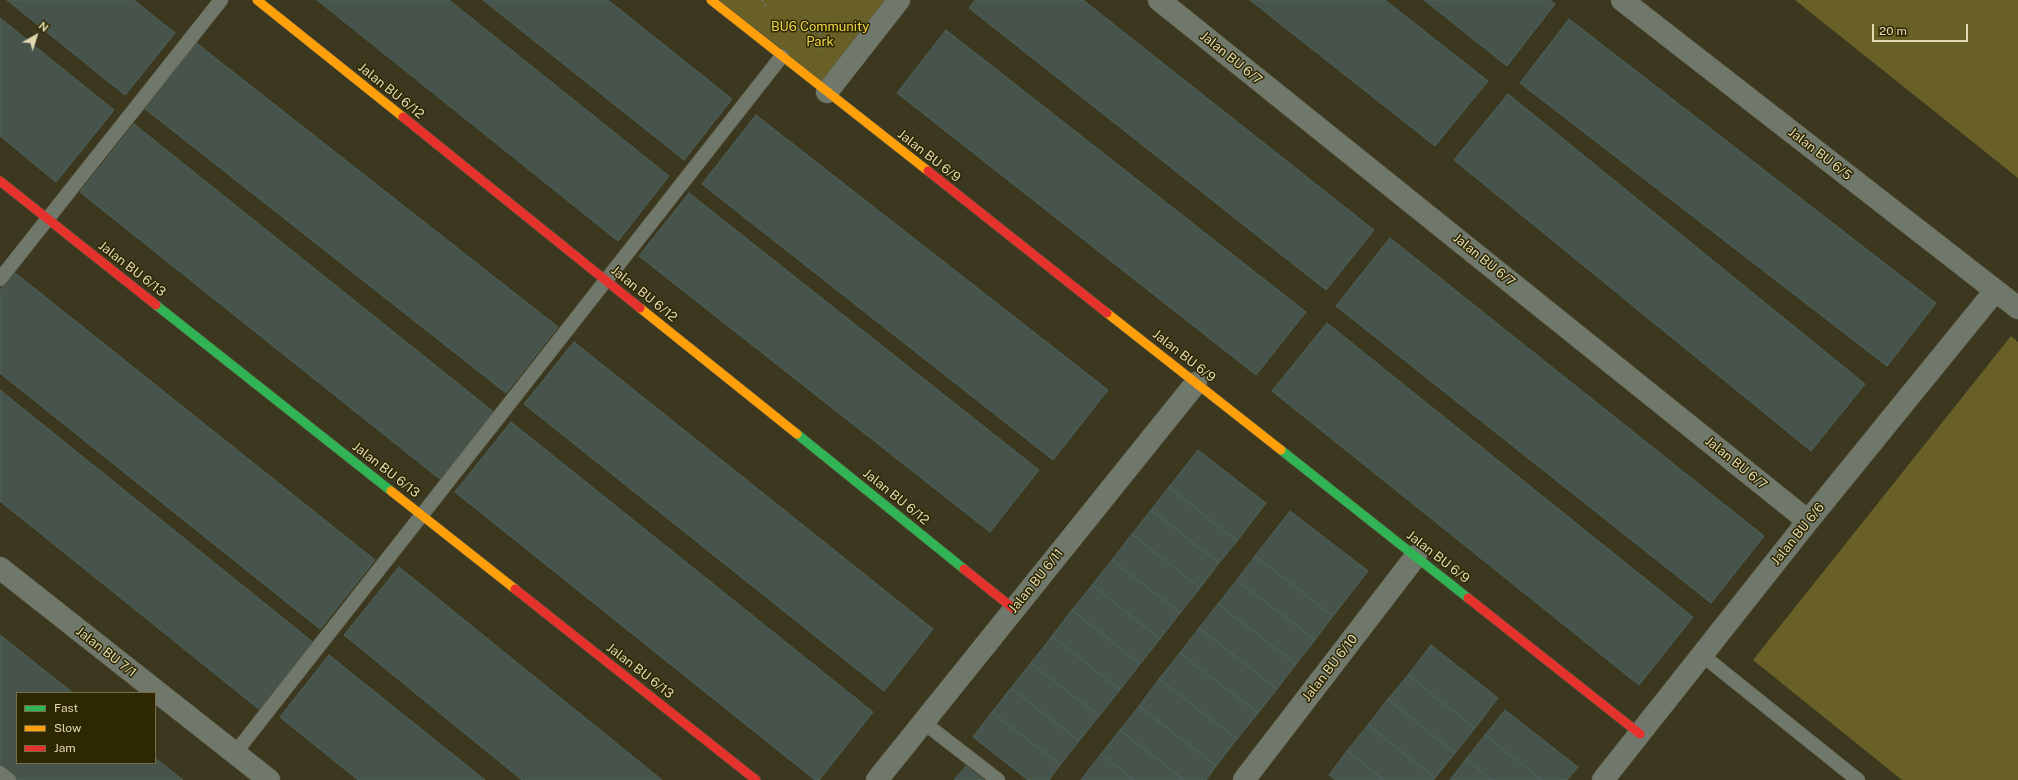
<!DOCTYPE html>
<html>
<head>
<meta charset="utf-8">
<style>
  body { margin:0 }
  #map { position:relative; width:2018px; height:780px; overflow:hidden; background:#3c381f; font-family:"Public Sans",sans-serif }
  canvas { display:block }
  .legend { position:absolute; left:16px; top:692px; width:140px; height:72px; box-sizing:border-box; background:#2d2702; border:1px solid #756e48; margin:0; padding:5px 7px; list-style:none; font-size:12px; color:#e0d9b1 }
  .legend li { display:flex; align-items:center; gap:8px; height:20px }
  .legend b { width:20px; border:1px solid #756e48 }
  .north { position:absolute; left:16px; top:16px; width:40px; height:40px; -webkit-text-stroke:3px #2d2702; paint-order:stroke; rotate:39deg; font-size:11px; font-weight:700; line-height:16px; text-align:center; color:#e0d9b1 }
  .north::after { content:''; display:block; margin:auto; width:14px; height:18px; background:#e0d9b1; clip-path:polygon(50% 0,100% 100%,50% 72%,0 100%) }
  .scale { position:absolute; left:1872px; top:24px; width:96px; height:18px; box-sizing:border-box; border:2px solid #e0d9b1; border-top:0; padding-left:5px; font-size:12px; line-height:14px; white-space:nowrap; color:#e0d9b1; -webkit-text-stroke:3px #2d2702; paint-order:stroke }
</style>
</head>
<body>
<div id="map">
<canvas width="2018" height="780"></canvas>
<ul class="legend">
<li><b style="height:5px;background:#30b455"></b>Fast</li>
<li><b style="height:5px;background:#ff9f0a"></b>Slow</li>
<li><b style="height:5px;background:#e5322d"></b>Jam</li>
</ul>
<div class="north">N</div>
<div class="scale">20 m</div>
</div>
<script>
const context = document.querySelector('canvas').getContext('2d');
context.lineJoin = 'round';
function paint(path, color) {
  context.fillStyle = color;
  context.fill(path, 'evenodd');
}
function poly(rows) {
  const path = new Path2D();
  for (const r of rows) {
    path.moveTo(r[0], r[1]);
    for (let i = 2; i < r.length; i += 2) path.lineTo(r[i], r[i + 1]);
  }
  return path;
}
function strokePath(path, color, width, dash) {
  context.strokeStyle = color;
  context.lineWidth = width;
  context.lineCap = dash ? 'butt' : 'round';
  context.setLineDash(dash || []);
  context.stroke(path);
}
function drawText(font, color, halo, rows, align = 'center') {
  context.font = font + ' "Public Sans",sans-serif';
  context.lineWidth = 3;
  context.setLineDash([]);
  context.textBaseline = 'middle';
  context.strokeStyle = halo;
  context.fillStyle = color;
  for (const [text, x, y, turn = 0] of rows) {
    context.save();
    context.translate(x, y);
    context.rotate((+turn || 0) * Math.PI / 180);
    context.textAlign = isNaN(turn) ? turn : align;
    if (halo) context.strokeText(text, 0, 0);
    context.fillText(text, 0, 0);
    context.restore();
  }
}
const green = poly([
  [719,0,893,0,826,85],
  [1795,0,2018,0,2018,178],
  [2011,336,2018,342,2018,780,1902,780,1753,660]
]);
const building = poly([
  [7,0,134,0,175,33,125,95,7,0],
  [317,0,449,0,669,176,618,241,317,0],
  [483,0,608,0,732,99,684,160,483,0],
  [975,0,1083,0,1374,230,1326,290,969,8,975,0],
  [1250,0,1385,0,1488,81,1435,146,1250,0],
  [1424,0,1550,0,1555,4,1507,66,1424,0],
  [0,18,114,110,56,182,0,136,0,18],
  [1569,19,1936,303,1887,366,1520,83,1569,19],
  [946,30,1306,312,1256,375,897,93,946,30],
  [195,42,558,327,506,393,144,108,195,42],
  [1508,94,1865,384,1811,451,1454,160,1508,94],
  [756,115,1108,390,1053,460,702,184,756,115],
  [134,124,495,413,441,480,80,192,134,124],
  [689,193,1039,470,990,532,639,256,689,193],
  [1390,238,1764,536,1711,603,1336,306,1390,238],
  [14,272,375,560,320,629,0,373,0,290,14,272],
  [1327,323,1693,617,1639,685,1272,391,1327,323],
  [574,342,933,629,884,691,524,404,574,342],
  [0,390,314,643,260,710,0,501,0,390],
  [511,422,873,712,819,780,815,780,455,492,511,422],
  [1198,450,1266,503,1237,541,1169,487,1198,450],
  [1169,487,1237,541,1219,563,1151,510,1169,487],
  [1151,510,1219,563,1200,588,1132,534,1151,510],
  [1290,511,1368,571,1333,616,1255,556,1290,511],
  [1132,534,1200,588,1180,613,1112,560,1132,534],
  [1255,556,1333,616,1315,640,1237,580,1255,556],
  [1112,560,1180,613,1160,639,1092,585,1112,560],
  [399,567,662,780,522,780,344,635,399,567],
  [1237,580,1315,640,1296,664,1218,604,1237,580],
  [1092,585,1160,639,1140,664,1072,610,1092,585],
  [1218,604,1296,664,1277,689,1199,628,1218,604],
  [1072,610,1140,664,1120,690,1052,636,1072,610],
  [1199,628,1277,689,1258,713,1180,653,1199,628],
  [0,635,73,693,17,693,17,763,155,763,155,758,183,780,16,780,0,767,0,635],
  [1052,636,1120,690,1099,716,1031,663,1052,636],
  [1431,645,1498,698,1475,728,1408,675,1431,645],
  [1180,653,1258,713,1237,739,1159,679,1180,653],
  [329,655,485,780,358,780,280,717,329,655],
  [1031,663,1099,716,1079,741,1011,688,1031,663],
  [1408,675,1475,728,1455,753,1388,699,1408,675],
  [1159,679,1237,739,1216,766,1139,706,1159,679],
  [1011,688,1079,741,1060,765,992,712,1011,688],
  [1388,699,1455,753,1435,778,1368,725,1388,699],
  [1139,706,1216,766,1206,780,1184,780,1120,730,1139,706],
  [1505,710,1578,767,1567,780,1542,780,1485,735,1505,710],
  [992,712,1060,765,1049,780,1028,780,973,737,992,712],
  [1368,725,1435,778,1433,780,1384,780,1347,751,1368,725],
  [1120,730,1184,780,1134,780,1101,754,1120,730],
  [1485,735,1542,780,1492,780,1466,759,1485,735],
  [1347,751,1384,780,1336,780,1329,775,1347,751],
  [1101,754,1134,780,1081,780,1101,754],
  [1466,759,1492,780,1450,780,1466,759],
  [966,766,984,780,954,780,966,766]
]);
const path = poly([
  [762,0,766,6],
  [793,28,805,31,820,32,835,28,844,23],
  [820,32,822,52]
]);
const lane = poly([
  [0,279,221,0],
  [1702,655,1858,780],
  [923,722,998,780],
  [235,753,782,56],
  [0,773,9,780]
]);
const street = poly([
  [1159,0,1808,521],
  [1622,0,2018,308],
  [827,92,899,0],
  [0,568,269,780],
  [877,780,1196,383],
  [1244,780,1416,556],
  [1603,780,1808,521,1995,291]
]);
const fast = poly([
  [156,305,391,491],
  [797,434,964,569],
  [1281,450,1468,598]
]);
const slow = poly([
  [257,0,403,117],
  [711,0,928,171],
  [640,308,797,434],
  [1107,313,1281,450],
  [391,491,515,589]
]);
const jam = poly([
  [403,117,640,308],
  [928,171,1107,313],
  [0,181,156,305],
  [964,569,1014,609],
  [515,589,756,780],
  [1468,598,1640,734]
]);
const parkNames = [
  ["BU6 Community",820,27],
  ["Park",820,42]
];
const streetNames = [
  ["Jalan BU 6/7",1231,58,39],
  ["Jalan BU 6/12",391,91,39],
  ["Jalan BU 6/5",1820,154,38],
  ["Jalan BU 6/9",929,156,38],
  ["Jalan BU 6/7",1484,260,39],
  ["Jalan BU 6/13",132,269,38],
  ["Jalan BU 6/12",644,294,39],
  ["Jalan BU 6/9",1184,356,38],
  ["Jalan BU 6/7",1736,463,39],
  ["Jalan BU 6/13",386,470,38],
  ["Jalan BU 6/12",896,497,39],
  ["Jalan BU 6/6",1798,534,-51],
  ["Jalan BU 6/9",1438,557,38],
  ["Jalan BU 6/11",1036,581,-51],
  ["Jalan BU 7/1",106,652,38],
  ["Jalan BU 6/10",1330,668,-52],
  ["Jalan BU 6/13",640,671,38]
];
paint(green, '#696028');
paint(building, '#46544c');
strokePath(building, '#4e625c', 1);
strokePath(lane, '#5a573f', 15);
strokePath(street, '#5a573f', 23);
strokePath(fast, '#5a573f', 10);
strokePath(slow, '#5a573f', 10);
strokePath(jam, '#5a573f', 10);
strokePath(path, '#6f7365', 2.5, [2, 3]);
strokePath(lane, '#70786c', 14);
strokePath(street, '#70786c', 22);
strokePath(fast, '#30b455', 9);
strokePath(slow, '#ff9f0a', 9);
strokePath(jam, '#e5322d', 9);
drawText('13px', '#edd648', '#2d2702', parkNames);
drawText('13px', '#e0d9b1', '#2d2702', streetNames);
</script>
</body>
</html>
